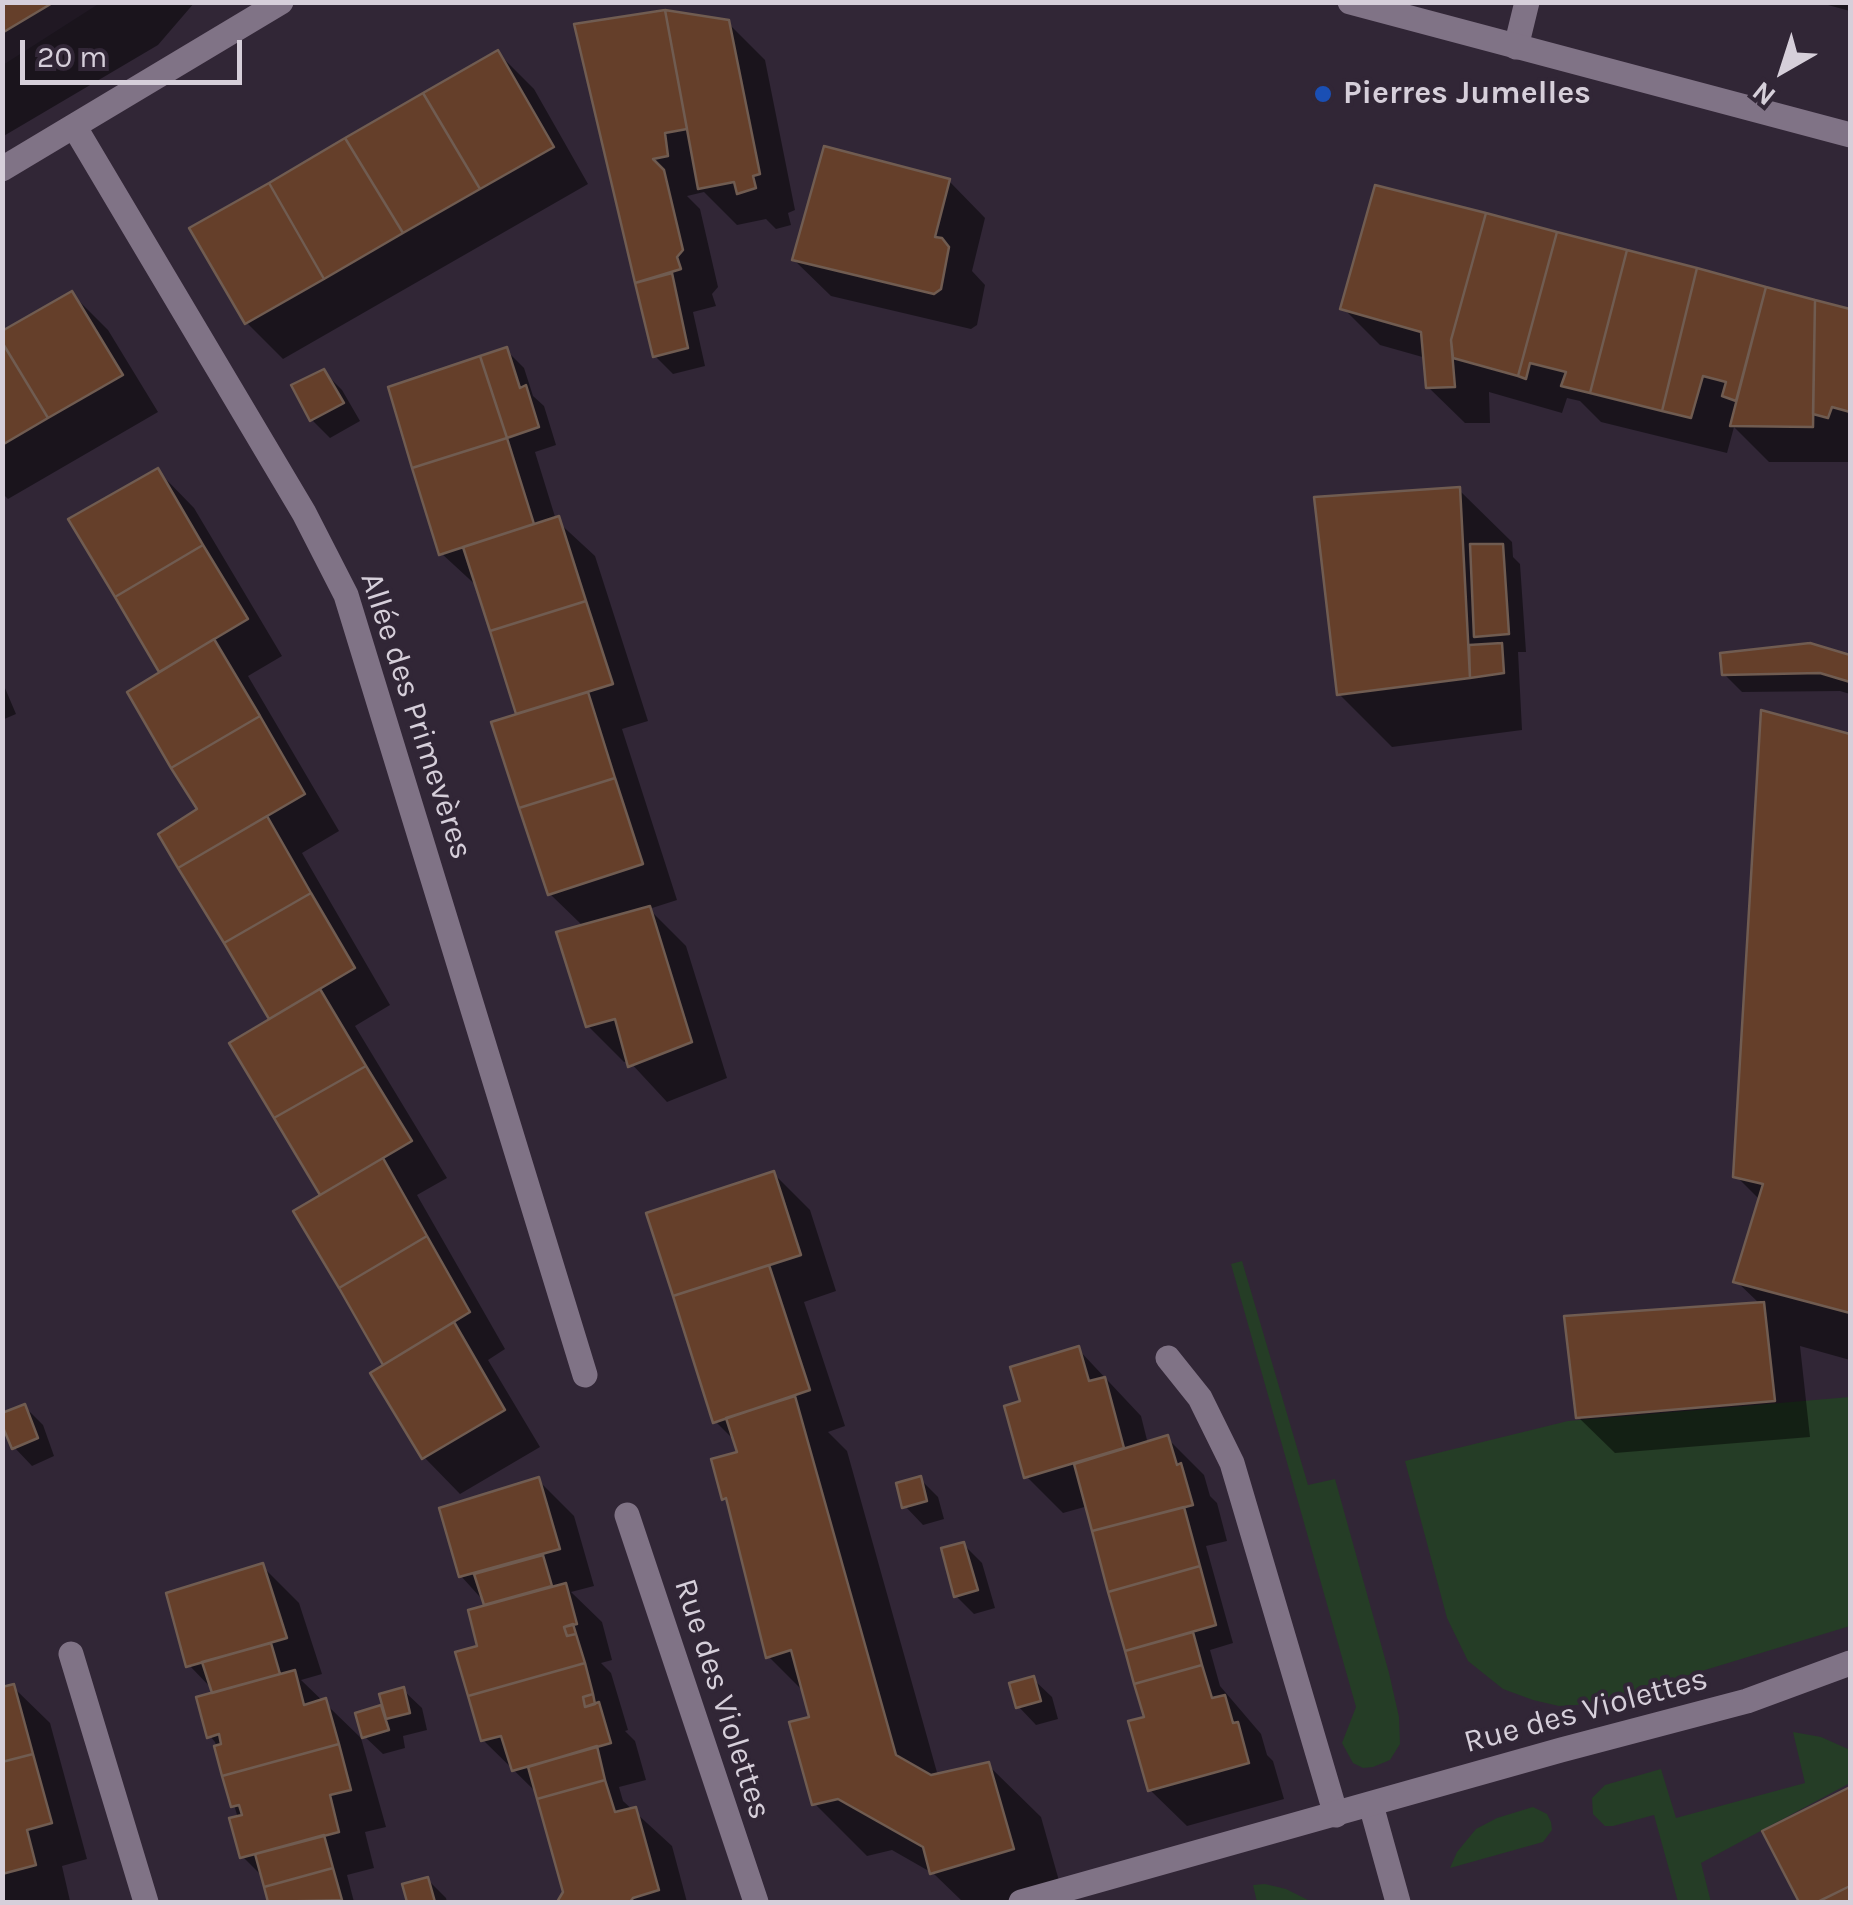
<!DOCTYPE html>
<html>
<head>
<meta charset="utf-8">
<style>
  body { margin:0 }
  #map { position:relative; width:1853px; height:1905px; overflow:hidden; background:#312636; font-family:Karla,sans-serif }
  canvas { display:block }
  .frame { position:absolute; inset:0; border:5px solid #d6cfda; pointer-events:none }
  .north { position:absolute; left:1733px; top:20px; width:100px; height:100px; -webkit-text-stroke:8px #312636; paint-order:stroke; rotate:219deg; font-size:28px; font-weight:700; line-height:40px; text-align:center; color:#d6cfda }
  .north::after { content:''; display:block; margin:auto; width:35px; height:45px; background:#d6cfda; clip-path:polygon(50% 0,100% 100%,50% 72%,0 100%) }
  .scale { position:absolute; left:20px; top:40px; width:222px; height:45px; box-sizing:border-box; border:5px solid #d6cfda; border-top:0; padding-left:12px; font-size:30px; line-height:35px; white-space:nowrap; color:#d6cfda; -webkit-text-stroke:8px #312636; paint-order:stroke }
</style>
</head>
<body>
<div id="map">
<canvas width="1853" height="1905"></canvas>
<div class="frame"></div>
<div class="north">N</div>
<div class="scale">20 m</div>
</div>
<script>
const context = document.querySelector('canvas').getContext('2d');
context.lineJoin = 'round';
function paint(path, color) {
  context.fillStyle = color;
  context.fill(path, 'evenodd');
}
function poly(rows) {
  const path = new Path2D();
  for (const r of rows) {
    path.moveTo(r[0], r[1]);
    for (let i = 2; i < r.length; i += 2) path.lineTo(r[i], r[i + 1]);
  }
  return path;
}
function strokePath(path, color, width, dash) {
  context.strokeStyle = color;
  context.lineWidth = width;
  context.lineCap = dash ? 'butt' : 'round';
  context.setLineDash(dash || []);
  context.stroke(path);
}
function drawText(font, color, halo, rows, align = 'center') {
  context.font = font + ' Karla,sans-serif';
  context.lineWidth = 8;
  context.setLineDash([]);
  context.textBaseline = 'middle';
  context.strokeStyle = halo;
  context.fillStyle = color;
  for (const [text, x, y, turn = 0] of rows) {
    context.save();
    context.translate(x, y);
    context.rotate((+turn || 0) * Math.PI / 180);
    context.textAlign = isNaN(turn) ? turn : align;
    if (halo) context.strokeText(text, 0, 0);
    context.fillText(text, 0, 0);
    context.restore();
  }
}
const built = poly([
  [3,3,100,3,3,65]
]);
const green = poly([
  [1242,1261,1308,1485,1335,1479,1389,1673,1399,1717,1400,1744,1390,1760,1373,1767,1363,1768,1353,1763,1342,1743,1356,1707,1231,1264],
  [1850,1397,1850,1626,1593,1704,1559,1706,1533,1700,1503,1689,1468,1661,1447,1618,1405,1461,1568,1421],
  [1793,1732,1821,1737,1848,1749,1850,1783,1701,1863,1711,1902,1678,1902,1654,1815,1613,1826,1605,1826,1593,1814,1592,1798,1605,1785,1661,1769,1676,1818,1805,1783],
  [1533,1807,1547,1814,1551,1822,1552,1830,1543,1842,1450,1868,1457,1852,1476,1829,1497,1818],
  [1265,1884,1286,1889,1312,1902,1257,1902,1253,1885]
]);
const shadow = poly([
  [2,2,195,2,158,45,2,137],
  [1817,2,1850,2,1850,11],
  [728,23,765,60,795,210,788,213,791,225,776,229,766,219,737,225,704,192,687,196,700,209,718,287,712,294,716,306,693,312,705,366,673,374,655,356,577,26],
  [498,53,534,89,588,184,283,359,247,323],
  [949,181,985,218,972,271,985,285,977,325,971,329,831,296,794,260],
  [1377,188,1850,312,1849,462,1769,462,1734,427,1727,453,1601,422,1580,401,1567,398,1562,413,1489,392,1490,423,1465,423,1428,387,1426,358,1380,345,1343,308],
  [72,294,108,330,158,412,8,499,2,493,2,334],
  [506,350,524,368,533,396,544,406,556,445,535,452,556,520,595,556,648,721,622,729,677,900,649,909,686,946,727,1078,667,1102,629,1061,624,1062,588,1026,584,927,550,894,519,715,480,589,441,553],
  [324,372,342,390,360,421,330,438,312,420],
  [158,471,194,508,282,656,248,676,339,831,302,853,390,1005,355,1026,447,1178,417,1195,505,1349,488,1360,540,1447,460,1494,424,1457,387,1366,296,1212,324,1196,232,1044,273,1020,161,834,200,810,162,673,71,520],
  [1459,490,1512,542,1513,557,1520,564,1526,652,1518,652,1522,730,1392,747,1339,694],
  [1809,646,1850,658,1850,694,1840,691,1742,692,1724,674],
  [2,681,16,714,2,720],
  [1764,714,1850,736,1850,1360,1800,1346,1810,1437,1615,1453,1578,1417,1760,1304,1736,1281,1761,1201,1736,1176],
  [774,1174,810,1210,836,1291,804,1302,845,1426,828,1432,847,1451,938,1776,988,1765,1041,1817,1065,1902,963,1902,934,1874,892,1850,867,1856,815,1804,813,1719,806,1694,769,1657,730,1504,724,1499,741,1454,737,1443,715,1421],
  [1078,1349,1141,1416,1148,1444,1167,1438,1204,1475,1210,1496,1217,1503,1227,1541,1206,1546,1233,1643,1210,1650,1220,1686,1261,1734,1267,1755,1273,1761,1284,1799,1187,1826,1150,1790,1147,1719,1088,1506,1063,1513,1027,1477,1023,1403],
  [25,1407,43,1425,54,1456,32,1466,14,1447],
  [920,1479,938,1497,944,1519,923,1525,905,1506],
  [538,1480,574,1516,594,1586,571,1592,602,1622,612,1660,601,1663,611,1673,628,1730,625,1731,635,1741,646,1780,619,1787,623,1801,672,1846,687,1902,560,1902,565,1892,538,1794,483,1740,480,1648,489,1607,461,1576],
  [964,1545,982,1563,995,1608,974,1614,956,1596],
  [262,1566,299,1603,322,1674,301,1680,361,1738,386,1827,365,1832,374,1868,347,1875,354,1902,271,1902,264,1878,243,1857,238,1818,215,1742,210,1736,213,1690,189,1665],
  [1033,1679,1052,1697,1058,1719,1036,1725,1018,1706],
  [2,1682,9,1688,13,1687,50,1723,87,1859,62,1866,70,1901,2,1902],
  [403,1690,422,1708,427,1730,403,1736,405,1748,383,1754,364,1736,358,1714,384,1707],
  [1850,1790,1850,1902,1802,1902,1766,1832],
  [427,1879,446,1898,447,1902,410,1902,406,1886]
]);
const building = poly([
  [2,2,54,2,2,33,2,2],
  [665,10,687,129,665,133,668,156,653,159,664,170,683,250,677,257,681,269,635,283,574,24,665,10],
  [665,10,729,20,760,174,753,176,756,188,737,194,734,182,698,189,665,10],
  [498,50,554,147,480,189,423,93,498,50],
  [423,93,480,189,403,233,345,138,423,93],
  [345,138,403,233,324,279,269,183,345,138],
  [824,146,950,179,935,237,942,238,949,247,941,289,934,294,792,260,824,146],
  [269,183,324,279,245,324,189,228,269,183],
  [1375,185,1486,213,1451,340,1455,387,1426,388,1421,332,1340,309,1375,185],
  [1486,213,1557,232,1518,376,1453,358,1451,340,1486,213],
  [1557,232,1627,250,1590,393,1561,386,1566,372,1530,363,1526,379,1518,376,1557,232],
  [1627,250,1697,268,1662,411,1590,393,1627,250],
  [1697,268,1766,287,1736,401,1722,396,1726,382,1703,376,1691,418,1662,411,1697,268],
  [672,273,688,348,653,357,635,283,672,273],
  [1766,287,1815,300,1813,427,1730,426,1766,287],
  [72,291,123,375,48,418,2,342,2,331,72,291],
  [1815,300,1850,309,1850,412,1832,407,1828,418,1813,414,1815,300],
  [2,342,48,418,2,445,2,342],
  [507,347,520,388,526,385,539,427,507,438,480,356,507,347],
  [480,356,507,438,412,468,388,387,480,356],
  [324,369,344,403,310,421,291,385,324,369],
  [507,438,534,524,439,555,412,468,507,438],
  [158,468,203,545,115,597,68,519,158,468],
  [1460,487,1470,678,1337,695,1314,497,1460,487],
  [559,516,586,601,490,631,463,547,559,516],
  [1470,544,1503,544,1509,634,1474,637,1470,544],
  [203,545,248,619,159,672,115,597,203,545],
  [586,601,613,684,516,714,490,631,586,601],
  [214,639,260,716,171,768,127,692,214,639],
  [1502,643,1504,673,1470,678,1469,645,1502,643],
  [1810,643,1850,655,1850,682,1820,673,1722,675,1720,653,1810,643],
  [588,692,615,778,519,808,491,722,588,692],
  [1761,710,1850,734,1850,1313,1733,1282,1763,1184,1733,1177,1761,710],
  [260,716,305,794,178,868,158,834,197,809,171,768,260,716],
  [615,778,643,864,548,895,519,808,615,778],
  [267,816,311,893,224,943,178,868,267,816],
  [311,893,355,968,269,1019,224,943,311,893],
  [650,906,692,1042,628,1067,615,1019,586,1027,556,932,650,906],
  [320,989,366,1066,274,1118,229,1043,320,989],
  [366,1066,412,1141,320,1195,274,1118,366,1066],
  [383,1158,427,1236,339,1288,293,1211,383,1158],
  [774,1171,801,1255,673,1296,646,1213,774,1171],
  [427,1236,470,1312,383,1365,339,1288,427,1236],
  [769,1265,810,1390,713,1423,673,1296,769,1265],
  [1764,1302,1775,1401,1576,1418,1564,1316,1764,1302],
  [454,1322,505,1410,422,1459,370,1373,454,1322],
  [1079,1346,1089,1381,1105,1377,1124,1448,1024,1478,1004,1406,1020,1401,1010,1367,1079,1346],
  [795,1396,896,1755,931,1775,989,1762,1014,1849,930,1874,923,1847,838,1799,812,1805,789,1722,809,1717,791,1650,766,1658,726,1498,722,1500,711,1459,737,1452,726,1418,795,1396],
  [25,1404,38,1438,12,1449,2,1425,2,1413,25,1404],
  [1168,1435,1177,1465,1181,1463,1193,1505,1092,1531,1074,1464,1168,1435],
  [921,1476,927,1501,902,1508,896,1483,921,1476],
  [539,1477,560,1549,459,1577,439,1508,539,1477],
  [1184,1507,1200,1566,1108,1592,1092,1531,1184,1507],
  [964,1542,978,1590,954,1597,941,1548,964,1542],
  [543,1555,552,1586,484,1605,474,1574,543,1555],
  [263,1563,287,1638,186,1667,166,1593,263,1563],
  [1200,1566,1216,1625,1125,1651,1108,1592,1200,1566],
  [566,1583,577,1624,564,1627,567,1636,576,1634,585,1663,468,1696,455,1652,477,1646,468,1610,566,1583],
  [573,1624,576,1634,567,1636,564,1627,573,1624],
  [1193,1632,1202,1665,1134,1684,1125,1651,1193,1632],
  [271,1643,280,1674,212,1693,202,1662,271,1643],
  [585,1663,593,1694,583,1697,585,1707,599,1702,611,1743,512,1771,501,1736,481,1741,468,1696,585,1663],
  [1202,1665,1212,1698,1225,1695,1233,1723,1238,1722,1249,1763,1148,1791,1128,1721,1144,1717,1134,1684,1202,1665],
  [295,1670,304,1705,326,1698,339,1744,222,1776,214,1746,221,1744,219,1734,207,1738,196,1697,295,1670],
  [1034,1676,1041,1701,1016,1708,1009,1683,1034,1676],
  [14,1684,33,1754,2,1762,2,1687,14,1684],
  [404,1687,410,1713,386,1719,379,1694,404,1687],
  [593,1694,595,1704,585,1707,583,1697,593,1694],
  [381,1705,389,1730,362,1738,355,1713,381,1705],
  [339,1744,351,1790,330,1795,339,1832,240,1858,229,1818,242,1815,239,1805,231,1807,222,1776,339,1744],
  [597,1746,605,1780,537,1799,528,1767,597,1746],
  [33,1754,52,1823,27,1830,36,1865,2,1874,2,1762,33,1754],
  [605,1780,615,1812,636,1807,659,1890,633,1898,630,1902,557,1902,563,1892,537,1799,605,1780],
  [1850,1787,1850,1886,1817,1902,1799,1902,1762,1831,1850,1787],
  [324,1835,333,1868,264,1887,255,1854,324,1835],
  [333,1868,342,1900,268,1902,264,1887,333,1868],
  [428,1877,435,1902,407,1902,402,1884,428,1877],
  [1850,1886,1850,1902,1823,1902,1822,1900,1850,1886]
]);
const service = poly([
  [1516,47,1527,2],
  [1168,1358,1200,1398,1232,1463,1336,1815],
  [1371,1805,1398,1902]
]);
const minor = poly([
  [74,126,304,513,346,595,585,1375],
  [2,169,281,2],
  [627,1515,756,1902],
  [71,1654,146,1902],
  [1021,1902,1561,1750,1747,1701,1850,1663]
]);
const secondary = poly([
  [1350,2,1850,135]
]);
const markers = [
  [1323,94,10,"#1a4fb4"]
];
const poiNames = [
  ["Pierres Jumelles",1343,94]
];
const streetNames = [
  ["Allée des Primevères",416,716,72],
  ["Rue des Violettes",722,1699,72],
  ["Rue des Violettes",1586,1711,-15]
];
paint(built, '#3c2e43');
paint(green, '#253d26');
paint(shadow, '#0007');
paint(building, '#653f2a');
strokePath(building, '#705c51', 2.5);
strokePath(service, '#807386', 25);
strokePath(minor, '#807386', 25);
strokePath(secondary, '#807386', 25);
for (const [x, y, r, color] of markers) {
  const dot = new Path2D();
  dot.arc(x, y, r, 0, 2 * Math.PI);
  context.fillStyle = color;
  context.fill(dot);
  strokePath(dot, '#312636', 4);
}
drawText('bold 32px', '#d6cfda', '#312636', poiNames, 'left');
drawText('32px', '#d6cfda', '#312636', streetNames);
</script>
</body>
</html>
